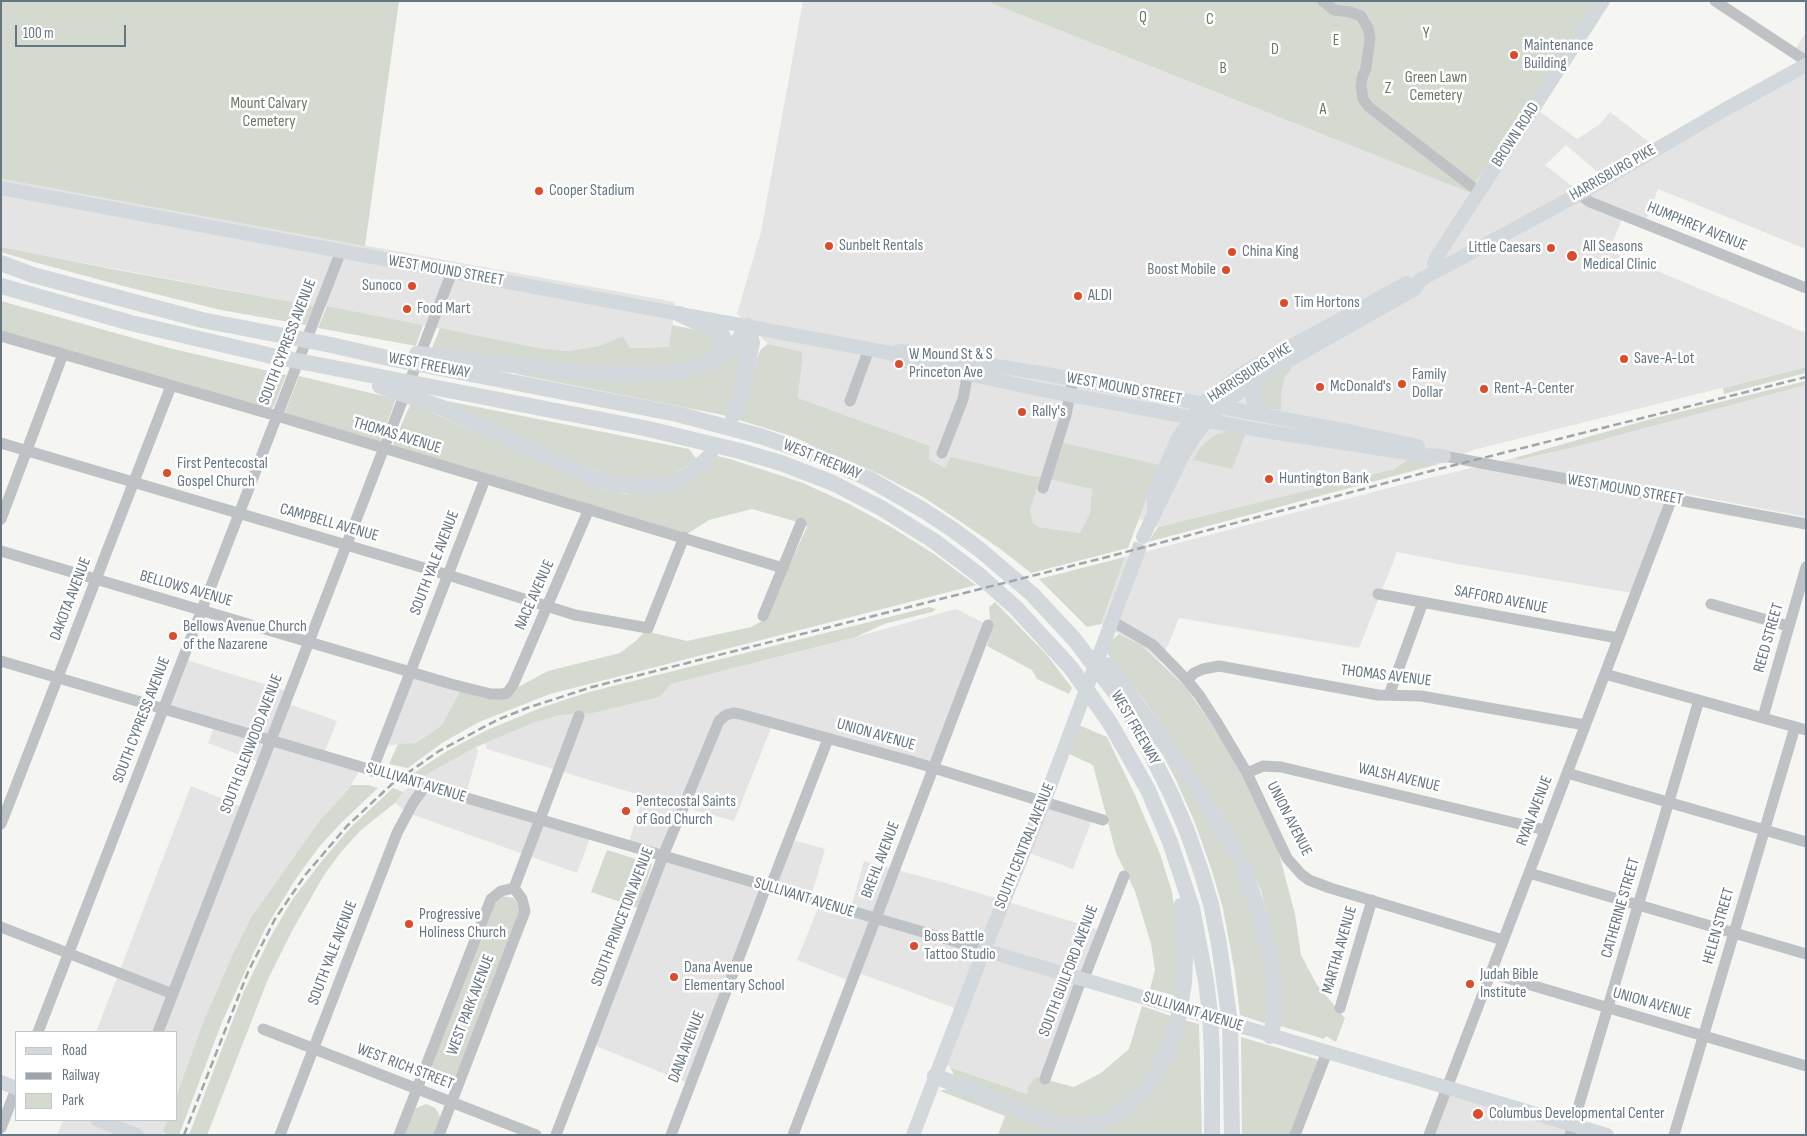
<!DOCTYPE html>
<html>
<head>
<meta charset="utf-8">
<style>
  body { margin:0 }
  #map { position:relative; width:1807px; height:1136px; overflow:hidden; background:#f5f5f2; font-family:"Sofia Sans Condensed",sans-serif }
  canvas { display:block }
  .frame { position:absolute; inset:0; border:2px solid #657682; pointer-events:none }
  .legend { position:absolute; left:15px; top:1031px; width:162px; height:90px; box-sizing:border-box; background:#fff; border:1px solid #c1c8cd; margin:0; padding:6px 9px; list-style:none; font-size:15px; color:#657682 }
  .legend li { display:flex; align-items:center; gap:10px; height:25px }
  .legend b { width:25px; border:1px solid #c1c8cd }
  .scale { position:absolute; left:15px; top:25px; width:111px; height:22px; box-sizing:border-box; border:2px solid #657682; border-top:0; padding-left:6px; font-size:15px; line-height:18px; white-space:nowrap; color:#657682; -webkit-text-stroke:4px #fff; paint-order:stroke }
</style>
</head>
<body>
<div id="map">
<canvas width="1807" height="1136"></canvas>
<div class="frame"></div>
<ul class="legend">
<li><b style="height:6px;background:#d3d8dc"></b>Road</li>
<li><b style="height:6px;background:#9fa6ab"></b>Railway</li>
<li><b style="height:14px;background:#d5dad1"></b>Park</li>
</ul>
<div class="scale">100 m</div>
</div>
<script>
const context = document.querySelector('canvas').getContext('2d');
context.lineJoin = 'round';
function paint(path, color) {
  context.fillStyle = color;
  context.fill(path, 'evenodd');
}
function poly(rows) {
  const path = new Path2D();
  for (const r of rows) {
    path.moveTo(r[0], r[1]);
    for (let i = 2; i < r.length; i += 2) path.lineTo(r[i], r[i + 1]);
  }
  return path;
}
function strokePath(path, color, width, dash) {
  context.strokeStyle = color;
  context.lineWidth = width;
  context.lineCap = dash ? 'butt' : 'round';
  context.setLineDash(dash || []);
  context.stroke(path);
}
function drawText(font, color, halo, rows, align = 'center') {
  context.font = font + ' "Sofia Sans Condensed",sans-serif';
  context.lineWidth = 5;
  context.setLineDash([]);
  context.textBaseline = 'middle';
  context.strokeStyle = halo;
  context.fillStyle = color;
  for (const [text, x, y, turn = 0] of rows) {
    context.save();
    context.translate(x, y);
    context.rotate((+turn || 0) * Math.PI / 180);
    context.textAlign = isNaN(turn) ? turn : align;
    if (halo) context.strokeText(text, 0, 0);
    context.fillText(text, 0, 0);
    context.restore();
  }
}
const built = poly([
  [803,1,986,1,1468,192,1528,103,1577,139,1600,124,1610,112,1658,149,1806,66,1806,249,1658,189,1644,225,1623,217,1609,251,1806,333,1806,367,1473,450,1439,464,1409,459,1394,469,1158,527,1139,519,1159,465,1092,489,1090,513,1081,533,1039,527,1033,523,1030,511,1040,479,945,468,929,459,930,446,798,398,803,352,768,344,737,314,761,232],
  [1566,145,1606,179,1581,193,1545,165],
  [1806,33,1806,61,1793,52],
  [1,179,675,302,670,347,630,348,623,336,599,346,569,351,538,348,327,306,314,306,4,248,1,247],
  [1806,385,1806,517,1671,491,1632,593,1458,564,1397,552,1359,648,1179,618,1161,662,1141,645,1101,624,1125,557,1404,484,1514,458,1520,460,1579,446],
  [956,609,988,625,933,768,773,723,734,821,684,807,664,856,766,887,690,1084,591,1044,663,857,628,846,643,796,487,749,485,743,533,723,561,715,580,713,589,714,660,697,671,684,856,637],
  [183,659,290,692,286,703,337,721,323,756,362,767,346,792,320,820,252,916,231,958,204,1020,176,1095,176,1032,96,1032,191,786,245,808,262,763,208,743,215,724,163,709],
  [411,672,463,687,442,725,416,743,382,746],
  [476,747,478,751,465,798,591,835,577,873,408,813,395,803,403,792,424,776],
  [1044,802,1093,817,1073,869,1024,851],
  [789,839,825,849,810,900,770,888],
  [864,861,949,884,1103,931,1045,1079,1027,1094,940,1063,960,1010,856,972,852,982,797,960,820,903,850,911],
  [1447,1094,1586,1135,1432,1135],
  [63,1120,167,1120,162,1135,57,1135]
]);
const green = poly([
  [1,1,399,1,365,246,1,179],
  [986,1,1598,1,1510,136,1468,192],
  [1,247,112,269,314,306,306,325,221,310,123,286,34,262,1,252],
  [1,301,169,348,286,375,274,406,270,410,1,333],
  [327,306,423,325,416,346,318,328],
  [672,325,707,332,716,336,720,348,703,359,663,367,621,367,582,366,432,348,440,328,538,348,568,351,599,346,623,336,630,348,669,347],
  [745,343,738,381,728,416,516,374,516,370,642,380],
  [768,344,803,352,798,398,930,446,929,459,945,468,951,457,1040,478,1030,511,1033,523,1039,527,1080,533,1090,513,1092,489,1049,479,1060,442,1159,465,1128,548,1031,573,999,548,961,522,923,497,881,475,791,436,739,420,758,356,761,349],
  [1291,366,1291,370,1285,376,1281,393,1281,410,1267,408,1257,400,1263,381],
  [1806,367,1806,373,1724,394,1723,388],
  [299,376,396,399,380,441,375,442,289,416,285,412],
  [1806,381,1806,385,1579,446,1519,460,1514,458,1651,419],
  [437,399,689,449,698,461,657,482,617,480],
  [411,403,602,489,625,494,664,493,717,456,730,459,803,483,851,505,891,527,934,554,976,585,550,694,479,722,442,743,408,768,389,764,398,744,416,743,442,725,461,690,509,694,520,686,548,671,620,653,637,640,645,631,687,641,751,627,764,620,807,527,801,523,752,509,709,520,687,534,397,448,393,444],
  [1228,431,1246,433,1232,469,1193,460,1199,449,1208,440,1217,434],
  [1409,459,1439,464,1148,542,1158,527,1394,469],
  [1125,557,1101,624,1087,627,1039,579],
  [995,602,1047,655,1072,688,1069,694,1037,679,1032,670,987,646,991,629,989,607],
  [929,607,936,609,932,612,884,624,856,637,671,684,660,697,589,714,580,713,561,715,533,723,476,747,424,776,414,773,447,751,487,730,543,707,589,692],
  [1119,634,1141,645,1185,686,1216,731,1245,780,1278,850,1295,914,1301,955,1317,985,1345,1018,1336,1042,1326,1036,1324,1039,1281,1026,1271,929,1261,891,1246,856,1222,814,1143,699,1106,652,1112,640],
  [1079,725,1107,737,1135,795,1160,854,1172,892,1178,939,1177,996,1150,989,1155,970,1151,944,1135,891,1116,853,1093,765,1069,754],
  [1154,738,1223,836,1250,898,1272,994,1267,1021,1264,1023,1240,1015,1235,973,1223,909,1212,871,1195,823,1176,780],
  [351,785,368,785,378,788,340,824,319,847,295,880,265,929,248,965,222,1022,179,1135,168,1135,163,1132,167,1120,176,1120,176,1096,204,1020,231,958,252,916,320,820,346,792],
  [393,788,403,792,395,803,361,830,341,852,324,875,292,931,268,979,207,1135,189,1135,244,991,271,936,292,900,321,862,351,827],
  [607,850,652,864,638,908,591,892],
  [502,896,513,898,517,901,521,912,455,1082,446,1087,436,1085,432,1083,428,1074,492,906],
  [1142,1006,1174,1017,1155,1066,1131,1096,1098,1116,1067,1119,1052,1115,960,1080,954,1075,950,1067,1027,1094,1028,1087,1036,1077,1074,1087,1101,1073,1129,1049],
  [1183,1020,1199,1024,1202,1135,998,1135,1005,1116,940,1091,948,1089,1049,1127,1116,1119],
  [1241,1037,1319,1060,1291,1135,1242,1135],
  [426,1104,435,1108,439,1114,440,1118,435,1135,403,1135,414,1109]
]);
const majorTunnel = poly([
  [1136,557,1143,537]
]);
const minor = poly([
  [1323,1,1334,10,1350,12,1361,16,1368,28,1370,38,1366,68,1362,78,1361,86,1363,99,1369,107,1479,192],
  [1715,1,1806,61],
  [1579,194,1590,202,1806,288],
  [1,336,277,416,783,568],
  [850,401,869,349],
  [1,443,448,575,575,615,648,628,684,537],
  [942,453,963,399,969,367],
  [1444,456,1806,524],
  [1043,488,1066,415,1073,379],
  [1,519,63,354],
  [1,551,451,684,491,694,502,694,507,693,513,685,589,509],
  [1378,594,1618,638],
  [1711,604,1788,626],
  [763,616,801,523],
  [1112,621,1153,645,1187,680,1199,695,1218,724,1247,773,1287,858,1301,874,1309,880,1330,888,1503,940],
  [1,661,984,950],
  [1605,674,1806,730],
  [1187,680,1194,673,1203,669,1219,666,1378,695,1421,696,1585,725],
  [1389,695,1423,602],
  [1763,717,1806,567],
  [372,771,485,479],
  [1247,773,1263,766,1281,767,1545,830],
  [1567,773,1806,842],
  [1,824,171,386],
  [1529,873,1806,954],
  [514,888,579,716],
  [770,888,828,739],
  [1,927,173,994],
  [1490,973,1806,1066],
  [1340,1008,1372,900],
  [263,1029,536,1135],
  [38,1032,341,251],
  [158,1032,452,272],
  [1045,1079,1078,988,1086,973,1124,876],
  [1,1128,16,1089],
  [280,1135,397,833,413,803,425,786],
  [399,1135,491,899,501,891,514,888],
  [439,1135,525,911,522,899,514,888],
  [556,1135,663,856,719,721,726,715,733,713,740,714,914,762,1103,820],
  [671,1135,766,887],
  [793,1135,988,625],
  [1295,1135,1327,1052],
  [1429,1135,1672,498],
  [1570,1135,1699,700],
  [1674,1135,1795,727]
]);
const major = poly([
  [1,188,869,349,890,353,902,360,1038,389,1258,430,1421,455,1444,456],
  [1439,270,1434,263,1436,258,1603,1],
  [896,352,902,351,1041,373,1348,431,1418,446],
  [1259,379,1254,387,1252,395,1254,403,1256,407,1266,415],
  [1154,513,1154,495,1167,463,1178,438,1202,404,1237,377,1255,366,1407,283],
  [1143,537,1183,455,1196,434,1220,407,1231,398,1263,375,1415,289,1420,280,1579,194,1724,110,1806,65],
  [984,950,1607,1135],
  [1,1082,16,1088],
  [98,1120,137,1135],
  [913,1135,984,950,1044,802,1136,557]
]);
const highway = poly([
  [1,263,33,275,202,320,331,345,388,358,677,414,760,436,821,457,871,480,923,510,952,529,979,549,1032,594,1074,639,1120,699,1139,730,1172,796,1187,831,1200,868,1211,904,1219,944,1230,1023,1232,1135],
  [1,286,131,323,272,356,644,428,740,451,781,463,833,483,881,508,934,541,979,575,1016,608,1071,668,1110,723,1148,790,1170,842,1192,908,1206,981,1210,1014,1212,1053,1212,1135],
  [417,354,584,373,623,375,655,374,687,370,702,365,715,359,721,353,724,346,724,339,721,333,679,314],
  [719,357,733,348,748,326],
  [380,386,440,407,595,479,619,485,646,487,670,484,691,474,710,456],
  [733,415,744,382,752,343,748,326],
  [1108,665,1199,791,1242,863,1261,919,1273,974,1277,1010,1270,1036],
  [935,1076,1048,1121,1062,1125,1077,1126,1092,1124,1107,1119,1119,1112,1141,1094,1150,1083,1161,1065,1170,1046,1178,1019,1184,983,1185,959,1184,933,1181,906]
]);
const rail = poly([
  [184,1135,248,972,275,919,306,874,347,826,392,784,439,751,497,720,527,708,592,687,1107,557,1431,471,1806,377]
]);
const markers = [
  [1514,55,5,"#dc4c2b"],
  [539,191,5,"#dc4c2b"],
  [829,246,5,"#dc4c2b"],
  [1551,248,5,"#dc4c2b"],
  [1232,252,5,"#dc4c2b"],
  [1572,256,6,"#dc4c2b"],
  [1226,270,5,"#dc4c2b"],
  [412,286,5,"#dc4c2b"],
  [1078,296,5,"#dc4c2b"],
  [1284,303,5,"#dc4c2b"],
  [407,309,5,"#dc4c2b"],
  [1624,359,5,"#dc4c2b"],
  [899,364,5,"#dc4c2b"],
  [1402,384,5,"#dc4c2b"],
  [1320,387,5,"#dc4c2b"],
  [1484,389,5,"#dc4c2b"],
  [1022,412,5,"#dc4c2b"],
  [167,473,5,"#dc4c2b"],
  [1269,479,5,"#dc4c2b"],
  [173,636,5,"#dc4c2b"],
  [626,811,5,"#dc4c2b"],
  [409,924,5,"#dc4c2b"],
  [914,946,5,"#dc4c2b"],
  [674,977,5,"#dc4c2b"],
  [1470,984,5,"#dc4c2b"],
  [1478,1114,6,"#dc4c2b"]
];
const parkNames = [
  ["Q",1143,18],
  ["C",1210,20],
  ["Y",1426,34],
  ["E",1336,41],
  ["D",1275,50],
  ["B",1223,69],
  ["Green Lawn",1436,78],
  ["Cemetery",1436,96],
  ["Z",1388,89],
  ["Mount Calvary",269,104],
  ["Cemetery",269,122],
  ["A",1323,110]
];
const poiNames = [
  ["Maintenance",1524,46],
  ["Building",1524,64],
  ["Cooper Stadium",549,191],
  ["Sunbelt Rentals",839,246],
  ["All Seasons",1583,247],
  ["Medical Clinic",1583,265],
  ["Little Caesars",1541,248,"right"],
  ["China King",1242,252],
  ["Boost Mobile",1216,270,"right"],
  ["Sunoco",402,286,"right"],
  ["ALDI",1088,296],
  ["Tim Hortons",1294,303],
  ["Food Mart",417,309],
  ["W Mound St & S",909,355],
  ["Princeton Ave",909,373],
  ["Save-A-Lot",1634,359],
  ["Family",1412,375],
  ["Dollar",1412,393],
  ["McDonald's",1330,387],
  ["Rent-A-Center",1494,389],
  ["Rally's",1032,412],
  ["First Pentecostal",177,464],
  ["Gospel Church",177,482],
  ["Huntington Bank",1279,479],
  ["Bellows Avenue Church",183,627],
  ["of the Nazarene",183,645],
  ["Pentecostal Saints",636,802],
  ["of God Church",636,820],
  ["Progressive",419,915],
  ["Holiness Church",419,933],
  ["Boss Battle",924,937],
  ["Tattoo Studio",924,955],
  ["Dana Avenue",684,968],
  ["Elementary School",684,986],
  ["Judah Bible",1480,975],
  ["Institute",1480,993],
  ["Columbus Developmental Center",1489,1114]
];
const streetNames = [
  ["BROWN ROAD",1516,135,-57],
  ["HARRISBURG PIKE",1613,173,-30],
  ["HUMPHREY AVENUE",1697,227,22],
  ["WEST MOUND STREET",446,271,10],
  ["SOUTH CYPRESS AVENUE",288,342,-69],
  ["WEST FREEWAY",429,366,11],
  ["HARRISBURG PIKE",1250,373,-33],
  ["WEST MOUND STREET",1124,389,11],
  ["THOMAS AVENUE",397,436,17],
  ["WEST FREEWAY",822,460,22],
  ["WEST MOUND STREET",1625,490,10],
  ["CAMPBELL AVENUE",329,523,16],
  ["SOUTH YALE AVENUE",435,563,-69],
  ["BELLOWS AVENUE",186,589,16],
  ["NACE AVENUE",535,595,-66],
  ["DAKOTA AVENUE",71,599,-69],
  ["SAFFORD AVENUE",1501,600,11],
  ["REED STREET",1769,638,-74],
  ["THOMAS AVENUE",1386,676,7],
  ["SOUTH CYPRESS AVENUE",142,720,-69],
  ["WEST FREEWAY",1135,728,60],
  ["UNION AVENUE",876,735,16],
  ["SOUTH GLENWOOD AVENUE",252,744,-69],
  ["WALSH AVENUE",1399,778,13],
  ["SULLIVANT AVENUE",416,783,17],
  ["RYAN AVENUE",1535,811,-69],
  ["UNION AVENUE",1289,819,63],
  ["SOUTH CENTRAL AVENUE",1025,846,-68],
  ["BREHL AVENUE",881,860,-69],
  ["SULLIVANT AVENUE",804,898,17],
  ["CATHERINE STREET",1621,908,-74],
  ["SOUTH PRINCETON AVENUE",623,917,-69],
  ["HELEN STREET",1719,926,-74],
  ["MARTHA AVENUE",1340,950,-74],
  ["SOUTH YALE AVENUE",333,953,-69],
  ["SOUTH GUILFORD AVENUE",1069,971,-69],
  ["UNION AVENUE",1652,1004,16],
  ["WEST PARK AVENUE",471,1005,-69],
  ["SULLIVANT AVENUE",1193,1012,17],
  ["DANA AVENUE",687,1047,-69],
  ["WEST RICH STREET",405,1067,21]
];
paint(built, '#e3e4e3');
paint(green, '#d5dad1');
strokePath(majorTunnel, '#d1d5d6', 14, [14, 7]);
strokePath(minor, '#bec2c5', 11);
strokePath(major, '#d3d8dc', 14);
strokePath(highway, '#d3d8dc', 16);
strokePath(rail, '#9fa6ab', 2.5, [8, 4]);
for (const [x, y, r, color] of markers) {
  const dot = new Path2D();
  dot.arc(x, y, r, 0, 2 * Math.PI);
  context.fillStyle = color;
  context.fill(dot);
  strokePath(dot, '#fff', 2);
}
drawText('16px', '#697964', '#fff', parkNames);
drawText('16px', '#657682', '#fff', poiNames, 'left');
drawText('16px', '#657682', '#fff', streetNames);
</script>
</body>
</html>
